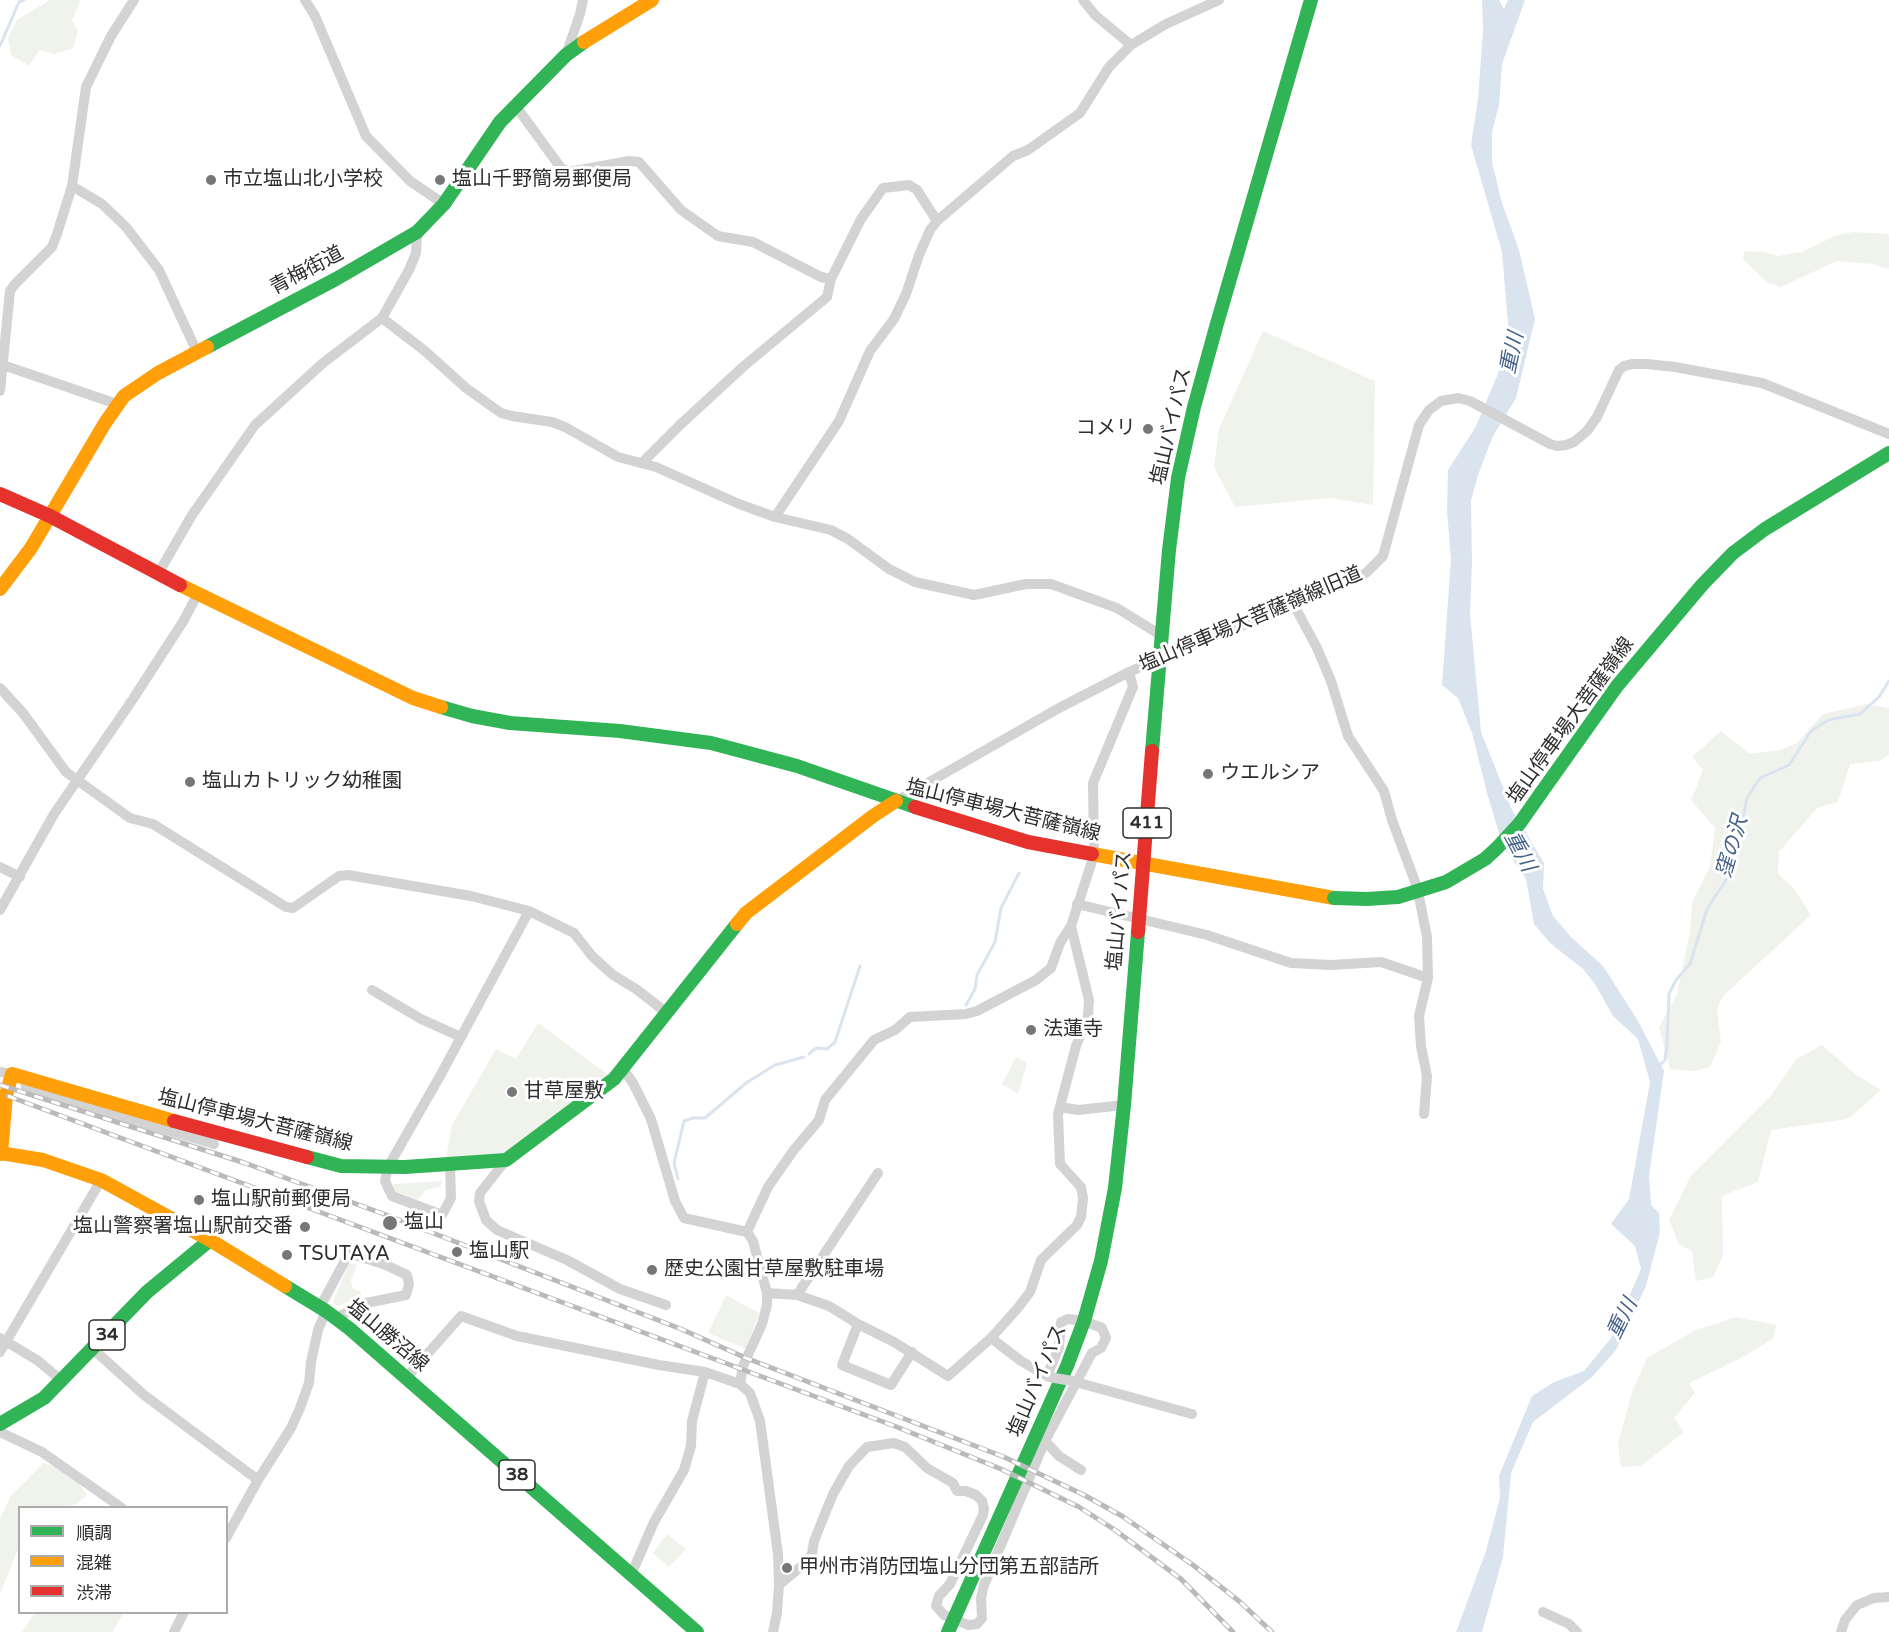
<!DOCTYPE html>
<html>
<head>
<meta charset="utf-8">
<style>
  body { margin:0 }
  #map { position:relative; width:1889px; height:1632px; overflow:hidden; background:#fff; font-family:"Varela Round","Noto Sans JP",sans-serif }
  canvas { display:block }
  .legend { position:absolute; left:18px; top:1506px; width:210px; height:108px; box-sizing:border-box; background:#fff; border:2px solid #ababab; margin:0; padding:8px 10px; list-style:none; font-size:18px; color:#2e2e2e }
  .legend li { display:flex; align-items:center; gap:12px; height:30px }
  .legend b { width:30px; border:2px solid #ababab }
</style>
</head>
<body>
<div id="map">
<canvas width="1889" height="1632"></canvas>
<ul class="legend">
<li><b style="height:8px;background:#30b455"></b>順調</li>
<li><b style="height:8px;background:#ff9f0a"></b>混雑</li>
<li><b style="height:8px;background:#e5322d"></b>渋滞</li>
</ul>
</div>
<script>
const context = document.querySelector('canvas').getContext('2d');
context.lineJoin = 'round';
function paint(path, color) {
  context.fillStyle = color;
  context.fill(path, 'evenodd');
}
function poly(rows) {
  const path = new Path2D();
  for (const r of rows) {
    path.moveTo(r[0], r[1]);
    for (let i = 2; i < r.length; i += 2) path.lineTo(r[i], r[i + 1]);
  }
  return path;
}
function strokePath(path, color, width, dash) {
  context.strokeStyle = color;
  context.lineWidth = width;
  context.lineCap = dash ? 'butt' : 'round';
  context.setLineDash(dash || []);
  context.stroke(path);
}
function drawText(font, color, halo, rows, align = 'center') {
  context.font = font + ' "Varela Round","Noto Sans JP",sans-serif';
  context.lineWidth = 6;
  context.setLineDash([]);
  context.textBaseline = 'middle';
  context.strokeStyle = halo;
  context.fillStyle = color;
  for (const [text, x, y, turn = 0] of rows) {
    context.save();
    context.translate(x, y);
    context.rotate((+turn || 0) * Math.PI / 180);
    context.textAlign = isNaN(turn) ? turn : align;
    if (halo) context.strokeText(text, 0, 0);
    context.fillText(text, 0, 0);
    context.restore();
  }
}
const green = poly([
  [50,0,81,0,72,20,78,31,73,48,55,54,40,50,29,66,11,55,8,38,17,20],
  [1853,232,1889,234,1889,269,1873,264,1837,261,1781,287,1768,283,1743,259,1744,251,1764,252,1777,256,1802,252,1837,235],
  [1263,331,1375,381,1373,505,1330,498,1235,507,1214,467,1219,429],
  [1867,704,1889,708,1889,755,1879,761,1850,764,1838,802,1817,808,1779,852,1778,874,1795,890,1811,915,1723,996,1717,1009,1721,1042,1710,1067,1693,1071,1670,1069,1659,1027,1677,994,1690,932,1692,903,1710,866,1715,828,1691,800,1703,770,1692,757,1721,731,1750,754,1780,750,1797,743,1823,714],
  [538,1023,614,1079,515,1154,445,1164,452,1125,496,1049,516,1059],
  [1822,1045,1854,1073,1881,1090,1848,1119,1771,1130,1758,1182,1722,1196,1723,1255,1713,1277,1696,1281,1692,1251,1679,1244,1669,1220,1690,1177,1773,1093,1796,1059],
  [1016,1057,1027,1063,1018,1094,1002,1084],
  [442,1181,441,1186,426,1190,418,1200,394,1191,393,1184],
  [349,1263,357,1265,351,1280,352,1286,355,1290,361,1291,361,1296,338,1306,333,1302],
  [726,1295,759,1313,746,1349,708,1333],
  [1736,1317,1776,1325,1773,1339,1741,1358,1689,1383,1695,1393,1674,1418,1684,1432,1641,1466,1621,1467,1618,1444,1632,1392,1647,1358,1694,1331],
  [43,1463,57,1467,78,1482,87,1495,76,1504,67,1507,20,1508,19,1547,0,1594,0,1519,10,1497],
  [667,1534,686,1549,669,1567,653,1553],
  [35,1612,124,1612,124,1613,112,1632,22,1632]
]);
const water = poly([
  [1482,0,1499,0,1504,9,1508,0,1525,0,1502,64,1499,105,1492,132,1492,162,1502,203,1519,250,1535,319,1516,398,1492,438,1478,475,1471,500,1472,563,1470,614,1481,732,1512,810,1544,863,1543,889,1553,916,1571,937,1603,966,1638,1021,1664,1071,1649,1176,1651,1205,1659,1213,1660,1232,1646,1286,1616,1350,1592,1377,1533,1422,1511,1473,1503,1557,1482,1632,1456,1632,1486,1551,1500,1498,1499,1476,1532,1396,1554,1382,1584,1371,1611,1338,1641,1269,1635,1246,1611,1224,1629,1199,1650,1082,1638,1039,1613,1016,1595,984,1583,969,1550,943,1534,924,1526,879,1503,846,1487,793,1472,733,1458,698,1442,685,1451,559,1447,511,1448,470,1475,428,1503,362,1508,324,1502,252,1471,145,1478,99,1483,31]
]);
const stream = poly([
  [0,46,19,2,24,0],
  [966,1005,975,989,977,975,995,942,1001,908,1019,873],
  [809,1054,816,1048,827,1049,835,1042,860,966],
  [1660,1065,1665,1060,1667,1043,1669,994,1676,980,1690,964,1707,909,1728,877,1735,857,1747,798,1760,778,1789,765,1811,731,1828,720,1860,714,1879,697,1889,681],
  [678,1179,674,1163,684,1121,693,1118,705,1118,746,1083,775,1065,804,1057]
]);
const street = poly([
  [305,0,315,16,366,136,410,181,444,204],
  [1083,0,1095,15,1131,45],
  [566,55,580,14,583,0],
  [515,105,561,168,569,172,629,161,639,162,681,210,718,236,753,242,821,277,831,279],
  [72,186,102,204,126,227,159,270,197,352],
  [382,318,425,351,466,388,501,413,512,416,552,422,565,427,618,457,656,467,739,504,775,517,831,530,848,539,889,569,915,582,974,595,1026,584,1051,584,1117,608,1162,636],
  [0,364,117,404],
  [0,391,10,291,15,284,52,247,57,234,72,186,86,87,111,36,134,0],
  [642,463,681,424,744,366,827,297,831,279,861,219,883,188,909,185,917,190,937,221],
  [775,517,839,421,870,351,894,319,906,294,919,255,930,230,937,221,1013,156,1028,150,1080,113,1109,67,1131,45,1166,24,1219,0],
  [158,574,192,515,255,425,323,363,382,318,409,270,416,253,417,232],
  [1294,605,1317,648,1331,681,1348,736,1384,791,1392,820,1417,887,1427,937,1428,978,1419,1016,1421,1046,1427,1076,1424,1114],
  [0,688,23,713,66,772,130,818,153,824,286,907,293,908,339,876,348,875,471,896,529,911,574,933,592,956,613,975,636,989,667,1013],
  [896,801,1059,708,1129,672,1161,658,1294,605,1366,573,1383,556,1419,425,1429,410,1441,401,1458,398,1470,401,1550,444,1557,446,1566,445,1574,442,1587,431,1597,417,1619,370,1624,366,1633,364,1647,364,1675,367,1762,383,1889,434],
  [0,867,20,877],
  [1077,904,1207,935,1291,963,1331,965,1381,962,1428,978],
  [0,910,54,814,133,699,184,620,197,595],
  [372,990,421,1019,461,1037],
  [623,1069,633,1083,651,1119,675,1201,684,1218,747,1232,753,1241,767,1293,767,1305,762,1324,743,1366,740,1384],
  [0,1072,12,1074],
  [25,1077,26,1088,214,1144],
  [1060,1107,1078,1110,1124,1105],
  [506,1160,480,1193,479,1201,486,1220,497,1230,567,1260,620,1289,666,1305],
  [450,1164,451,1198,442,1215,392,1196,385,1181,388,1167,440,1076,529,911],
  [747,1232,768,1187,793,1151,819,1120,825,1100,874,1040,895,1030,910,1017,966,1014,977,1011,1036,980,1051,968,1060,943,1071,926],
  [767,1293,797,1295,829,1306,858,1324,894,1342,948,1376,991,1338,1017,1309,1030,1292,1041,1260,1077,1225,1081,1217,1083,1198,1081,1187,1060,1164,1058,1114,1076,1046,1088,1016,1089,1000,1071,926,1094,855,1093,783,1133,687,1129,672],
  [797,1295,878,1173],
  [320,1307,349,1253,386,1265,407,1275,409,1284,406,1295,361,1304,337,1318],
  [858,1324,842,1365,891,1385,912,1352],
  [0,1338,37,1360,61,1380],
  [991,1338,1021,1361,1049,1377],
  [93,1349,144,1395,258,1480],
  [0,1352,101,1180],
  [1047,1376,1059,1347,1061,1322,1068,1319,1084,1321,1102,1328,1106,1338,1101,1348,1092,1353,1045,1441,1059,1456,1081,1470],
  [406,1378,461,1316,517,1336,659,1365,705,1372,740,1384,750,1393,760,1421,778,1554,779,1585,777,1613,773,1632],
  [1072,1381,1192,1414],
  [0,1432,42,1452,122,1508],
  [226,1538,258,1480,291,1428,300,1408,309,1383,311,1362,318,1330,326,1311],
  [631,1575,654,1522,684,1470,691,1446,692,1421,705,1372],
  [779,1585,804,1564,812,1554,814,1541,833,1494,849,1466,867,1447,894,1443,905,1447,927,1468,953,1483,957,1491,966,1491,976,1495,982,1501,984,1509,983,1515,950,1584,939,1596,936,1606,944,1615,954,1619,968,1625,977,1624,982,1618,981,1598,984,1585,1045,1441],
  [1543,1612,1569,1624,1577,1632],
  [174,1632,184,1612],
  [1841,1632,1845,1620,1857,1605,1874,1598,1889,1597]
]);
const fast = poly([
  [207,347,336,279,417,232,444,204,500,122,566,55,584,42],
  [441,707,472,716,510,723,620,731,711,743,797,766,915,807],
  [1152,751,1169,550,1178,478,1194,407,1216,327,1311,0],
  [1541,793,1617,686,1702,585,1733,553,1765,529,1889,453],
  [307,1157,341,1166,405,1167,506,1160,614,1079,737,924],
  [285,1286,326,1311,350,1329,697,1632],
  [0,1424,44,1398,147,1292,210,1240],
  [948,1632,1067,1366,1084,1321,1101,1261,1115,1188,1124,1105,1138,932]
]);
const slow = poly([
  [584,42,652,0],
  [180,585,413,698,441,707],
  [0,589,31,548,105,423,124,396,158,373,207,347],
  [1092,854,1334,898],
  [737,924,746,913,873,816,896,801],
  [0,1153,43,1160,101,1180,210,1240,285,1286],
  [1,1154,6,1095,12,1074,174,1121]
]);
const jam = poly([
  [0,494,50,516,180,585],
  [915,807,1028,842,1092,854],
  [1138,932,1152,751],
  [174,1121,307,1157]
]);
const rail = poly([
  [0,1085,245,1163,389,1216,681,1329,746,1358,1004,1457,1084,1495,1122,1516,1193,1565,1239,1601,1272,1632],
  [8,1096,897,1427,1001,1469,1079,1507,1115,1530,1181,1579,1233,1632]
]);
const streetBridge = poly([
  [1049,1377,1072,1381]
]);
const fastBridge = poly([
  [1334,898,1367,899,1398,897,1446,882,1485,859,1497,848,1520,823,1541,793]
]);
const markers = [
  [211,180,6,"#777"],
  [440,180,6,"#777"],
  [1148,429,6,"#777"],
  [1208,774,6,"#777"],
  [190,782,6,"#777"],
  [1031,1030,6,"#777"],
  [512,1092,6,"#777"],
  [199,1200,6,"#777"],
  [390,1223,8,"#777"],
  [305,1227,6,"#777"],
  [457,1252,6,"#777"],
  [287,1255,6,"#777"],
  [652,1270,6,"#777"],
  [787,1568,6,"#777"]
];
const shields = [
  [1147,823,48],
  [107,1335,36],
  [517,1475,36]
];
const shieldNames = [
  ["411",1147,823],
  ["34",107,1335],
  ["38",517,1475]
];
const poiNames = [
  ["市立塩山北小学校",223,180],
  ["塩山千野簡易郵便局",452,180],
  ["コメリ",1136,429,"right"],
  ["ウエルシア",1220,774],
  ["塩山カトリック幼稚園",202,782],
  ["法蓮寺",1043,1030],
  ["甘草屋敷",524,1092],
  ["塩山駅前郵便局",211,1200],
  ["塩山",404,1223],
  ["塩山警察署塩山駅前交番",293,1227,"right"],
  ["塩山駅",469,1252],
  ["TSUTAYA",299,1255],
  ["歴史公園甘草屋敷駐車場",664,1270],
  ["甲州市消防団塩山分団第五部詰所",799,1568]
];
const streetNames = [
  ["青梅街道",307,271,-28],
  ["塩山バイパス",1172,426,-77],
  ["塩山停車場大菩薩嶺線旧道",1251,620,-23],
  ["塩山停車場大菩薩嶺線",1571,721,-54],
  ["塩山停車場大菩薩嶺線",1003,811,14],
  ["塩山バイパス",1120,911,-85],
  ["塩山停車場大菩薩嶺線",255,1121,14],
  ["塩山勝沼線",387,1336,40],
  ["塩山バイパス",1038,1381,-67]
];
const waterNames = [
  ["重川",1513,353,-78],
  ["窪の沢",1733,847,-74],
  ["重川",1519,852,62],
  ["重川",1623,1319,-64]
];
paint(green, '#eff3ec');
paint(water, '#dae4ef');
strokePath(stream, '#dae4ef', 3);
strokePath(street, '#d3d3d3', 10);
strokePath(fast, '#30b455', 14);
strokePath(slow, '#ff9f0a', 14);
strokePath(jam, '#e5322d', 14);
strokePath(rail, '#bababa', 5);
strokePath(rail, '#fff', 3, [9]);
strokePath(streetBridge, '#d3d3d3', 10);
strokePath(fastBridge, '#30b455', 14);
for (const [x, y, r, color] of markers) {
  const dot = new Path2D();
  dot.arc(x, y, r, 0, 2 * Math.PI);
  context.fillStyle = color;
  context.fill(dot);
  strokePath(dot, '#fff', 2);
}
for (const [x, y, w] of shields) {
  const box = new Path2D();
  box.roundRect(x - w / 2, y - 15, w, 30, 4.5);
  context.fillStyle = '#fff';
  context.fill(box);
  strokePath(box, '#2e2e2e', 1.5);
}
drawText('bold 18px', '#2e2e2e', null, shieldNames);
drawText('20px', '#2e2e2e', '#fff', poiNames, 'left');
drawText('20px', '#2e2e2e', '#fff', streetNames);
drawText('italic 21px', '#436288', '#fff', waterNames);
</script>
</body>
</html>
